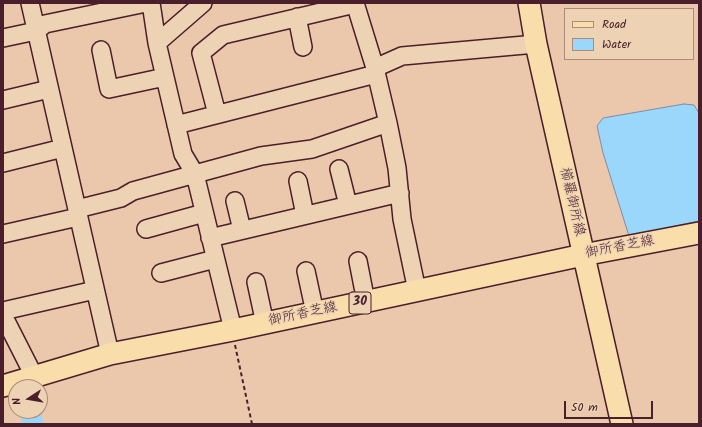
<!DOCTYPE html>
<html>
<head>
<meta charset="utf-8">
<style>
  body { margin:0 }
  #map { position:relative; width:702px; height:427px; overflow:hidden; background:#ebc8ac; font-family:Kalam,sans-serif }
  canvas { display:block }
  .frame { position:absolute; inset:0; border:4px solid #4a1f2b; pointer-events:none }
  .legend { position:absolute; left:564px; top:8px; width:130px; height:52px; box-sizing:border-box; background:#edd3b4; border:1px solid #ac8b7d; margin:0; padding:5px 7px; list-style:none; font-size:12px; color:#4a1f2b }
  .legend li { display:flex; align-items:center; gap:8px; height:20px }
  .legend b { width:20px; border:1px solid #ac8b7d }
  .north { position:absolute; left:8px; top:379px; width:40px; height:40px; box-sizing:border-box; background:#edd3b4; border:1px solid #ac8b7d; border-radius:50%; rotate:258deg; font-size:11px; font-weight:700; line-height:16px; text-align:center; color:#4a1f2b }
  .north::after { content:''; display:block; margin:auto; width:14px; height:18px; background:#4a1f2b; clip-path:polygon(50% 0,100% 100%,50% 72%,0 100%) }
  .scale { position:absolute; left:564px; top:401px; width:89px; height:18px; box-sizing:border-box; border:2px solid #4a1f2b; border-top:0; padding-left:5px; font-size:12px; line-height:14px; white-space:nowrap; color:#4a1f2b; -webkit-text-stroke:3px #edd3b4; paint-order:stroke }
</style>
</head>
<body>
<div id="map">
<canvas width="702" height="427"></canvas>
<div class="frame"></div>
<ul class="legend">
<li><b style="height:5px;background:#f9deab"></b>Road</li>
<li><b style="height:11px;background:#9bd6fb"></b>Water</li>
</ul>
<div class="north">N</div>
<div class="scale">50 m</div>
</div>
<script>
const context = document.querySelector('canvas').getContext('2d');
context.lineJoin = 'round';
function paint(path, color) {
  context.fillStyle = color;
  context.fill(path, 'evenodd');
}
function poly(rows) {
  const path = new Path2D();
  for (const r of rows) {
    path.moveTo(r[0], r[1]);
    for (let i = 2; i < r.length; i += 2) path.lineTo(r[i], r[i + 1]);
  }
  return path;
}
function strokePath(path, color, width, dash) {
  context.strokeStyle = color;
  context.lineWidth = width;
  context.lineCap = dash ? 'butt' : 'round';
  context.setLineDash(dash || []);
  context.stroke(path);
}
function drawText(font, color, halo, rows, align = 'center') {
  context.font = font + ' Kalam,"Klee One",sans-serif';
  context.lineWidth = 3;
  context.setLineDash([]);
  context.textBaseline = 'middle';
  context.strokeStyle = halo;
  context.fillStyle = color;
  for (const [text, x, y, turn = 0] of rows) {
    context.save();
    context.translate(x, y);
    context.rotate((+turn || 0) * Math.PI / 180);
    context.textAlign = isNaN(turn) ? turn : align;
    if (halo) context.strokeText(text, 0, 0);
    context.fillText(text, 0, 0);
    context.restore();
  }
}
const water = poly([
  [684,104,694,105,699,113,699,221,629,236,603,153,597,126,603,118,684,104]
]);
const river = poly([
  [30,411,33,424]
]);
const path = poly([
  [235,345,252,424]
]);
const minor = poly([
  [30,3,110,354],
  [151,3,157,43,183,154,195,174,233,330],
  [355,3,375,68,388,123,397,168,402,219,417,291],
  [297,17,303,47],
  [3,38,36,31,45,24,146,3],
  [157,43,203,3],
  [101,50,109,89,165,77],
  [375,68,402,56,536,44],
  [3,100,49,89],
  [217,114,201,53,223,35,355,4],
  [176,125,376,74],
  [3,163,63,148],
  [339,169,348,205],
  [298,181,305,215],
  [235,201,242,230],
  [77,209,121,198,133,191,261,156,312,149,388,123],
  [146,229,204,213],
  [3,234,78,217],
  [210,238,400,193],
  [358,261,366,302],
  [306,271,315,313],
  [161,273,215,259],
  [256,282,265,324],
  [3,311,95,290],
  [3,315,34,376]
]);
const major = poly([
  [529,3,536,44,622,424],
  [3,386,110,354,233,330,583,255,699,233]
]);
const shields = [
  [360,303,22]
];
const shieldNames = [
  ["30",360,303]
];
const streetNames = [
  ["櫛羅御所線",571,202,77],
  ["御所香芝線",620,248,-11],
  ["御所香芝線",303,315,-12]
];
paint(water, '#9bd6fb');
strokePath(water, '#7b8da8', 1);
strokePath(river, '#9bd6fb', 21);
strokePath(minor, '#4a1f2b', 20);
strokePath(major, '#4a1f2b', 24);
strokePath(path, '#4a1f2b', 2, [4, 3]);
strokePath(minor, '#edd3b4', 17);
strokePath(major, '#f9deab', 21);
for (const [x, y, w] of shields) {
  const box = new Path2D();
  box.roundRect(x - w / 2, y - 11, w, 22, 3);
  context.fillStyle = '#edd3b4';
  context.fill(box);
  strokePath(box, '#4a1f2b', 1);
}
drawText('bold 13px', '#4a1f2b', null, shieldNames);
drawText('14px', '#4a1f2b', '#edd3b4', streetNames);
</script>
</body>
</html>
